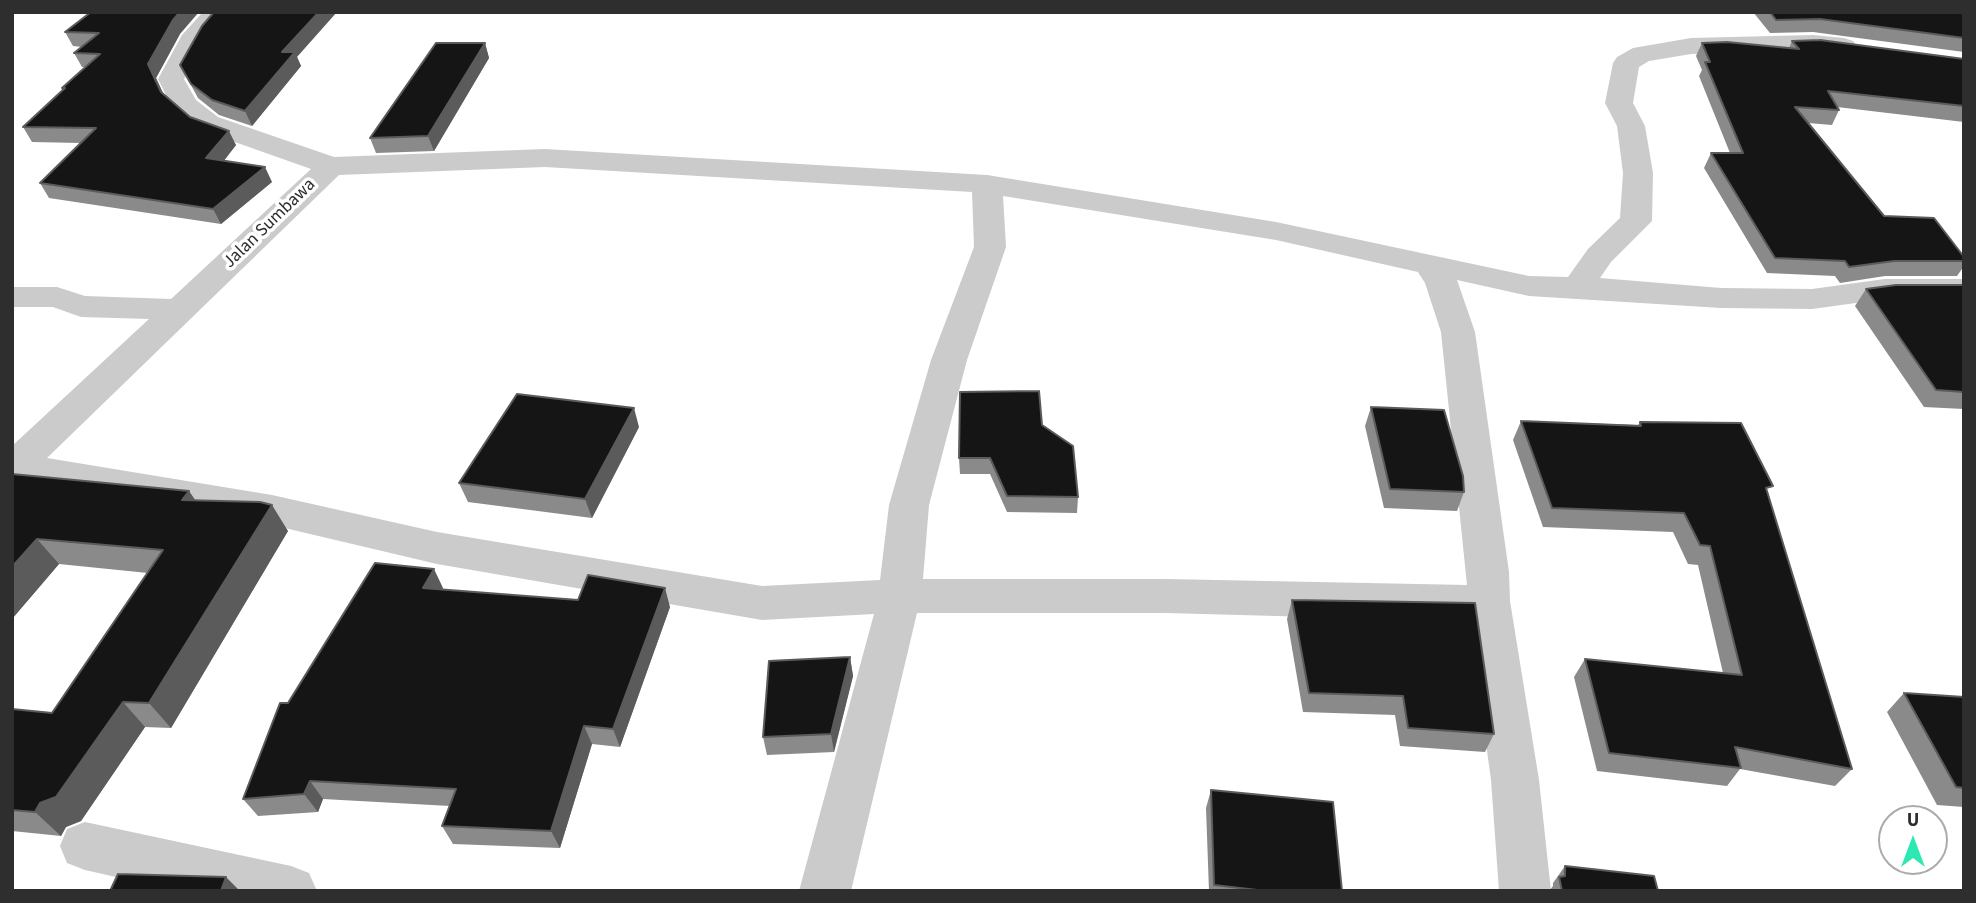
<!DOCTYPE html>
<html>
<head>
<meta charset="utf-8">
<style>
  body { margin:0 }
  #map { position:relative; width:1976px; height:903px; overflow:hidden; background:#fff; font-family:"Source Sans 3",sans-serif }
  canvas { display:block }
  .frame { position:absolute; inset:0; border:14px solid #2e2e2e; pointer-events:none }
  .north { position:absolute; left:1878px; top:805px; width:70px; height:70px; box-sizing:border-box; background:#fff; border:2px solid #ababab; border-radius:50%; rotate:0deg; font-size:19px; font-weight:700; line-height:28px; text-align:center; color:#2e2e2e }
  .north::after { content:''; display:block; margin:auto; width:24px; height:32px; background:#2ce9b1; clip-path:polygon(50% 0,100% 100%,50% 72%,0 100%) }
</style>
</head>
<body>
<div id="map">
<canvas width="1976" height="903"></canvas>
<div class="frame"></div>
<div class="north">U</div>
</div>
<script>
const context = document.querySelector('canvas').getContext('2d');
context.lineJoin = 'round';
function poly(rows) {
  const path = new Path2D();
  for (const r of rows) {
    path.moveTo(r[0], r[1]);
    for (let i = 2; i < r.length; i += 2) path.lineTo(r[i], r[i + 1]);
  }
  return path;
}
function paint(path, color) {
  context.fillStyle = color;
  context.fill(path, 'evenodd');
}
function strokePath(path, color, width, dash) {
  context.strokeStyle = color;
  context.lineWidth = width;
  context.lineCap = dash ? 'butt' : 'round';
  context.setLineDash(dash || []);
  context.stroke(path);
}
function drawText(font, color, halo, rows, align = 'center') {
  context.font = font + ' "Source Sans 3",sans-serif';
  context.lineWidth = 7;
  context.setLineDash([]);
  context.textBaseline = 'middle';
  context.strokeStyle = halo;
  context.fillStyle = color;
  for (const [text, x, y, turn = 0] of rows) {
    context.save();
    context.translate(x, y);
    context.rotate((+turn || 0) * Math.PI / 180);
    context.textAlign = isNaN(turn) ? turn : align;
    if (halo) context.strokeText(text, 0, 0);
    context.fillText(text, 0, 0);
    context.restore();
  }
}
const minor = poly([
  [203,12,229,12,206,38,184,79,196,100,218,117,334,157,545,149,987,175,1276,222,1529,276,1568,277,1588,249,1620,218,1623,173,1617,126,1605,103,1613,63,1617,57,1633,48,1691,38,1813,35,1844,38,1853,41,1857,46,1853,51,1844,54,1813,51,1691,54,1649,61,1639,67,1633,103,1645,126,1653,173,1652,221,1611,262,1600,278,1721,288,1812,289,1885,279,1964,279,1964,299,1885,299,1812,309,1721,308,1529,296,1457,280,1475,332,1509,572,1510,601,1539,780,1551,891,1499,891,1491,780,1469,619,1424,620,1166,613,917,613,851,891,799,891,874,614,762,620,437,564,272,525,17,481,12,483,12,446,149,319,81,317,53,307,12,307,12,287,57,287,85,296,171,299,311,169,198,129,171,105,158,79,182,35,203,12],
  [545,167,972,192,974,247,931,360,889,505,880,580,762,586,437,532,272,495,47,458,339,175,545,167],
  [1003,196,1276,240,1418,272,1425,283,1441,332,1467,585,1166,579,923,579,929,505,967,360,1006,247,1003,196],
  [85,822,291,866,309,873,317,891,178,891,85,870,67,863,60,846,67,829,85,822]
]);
const wall = poly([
  [1753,12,1964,12,1964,52,1813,32,1770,33],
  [65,32,180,34,156,78,163,93,190,117,236,145,224,161,272,182,221,224,49,198,40,183,81,143,32,142,23,127,63,90,62,88,85,67,82,67,74,53,82,47,73,46],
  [1792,41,1964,59,1964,122,1837,107,1839,110,1832,125,1808,123,1884,216,1964,257,1964,266,1957,276,1885,276,1840,283,1835,276,1767,273,1704,168,1711,153,1730,153,1699,76,1702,70,1696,56,1702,43,1789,48],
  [485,43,489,58,434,151,376,153,370,138],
  [297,57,301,66,252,126,219,115,198,98,180,65],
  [1964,285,1964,409,1924,407,1855,306,1866,289],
  [1371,407,1464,492,1457,511,1384,508,1365,426],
  [1521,421,1638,425,1640,422,1768,493,1852,769,1835,786,1740,769,1727,786,1597,771,1574,677,1585,659,1723,673,1698,565,1688,564,1673,532,1543,527,1513,440],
  [1042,425,1078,497,1077,513,1007,512,990,474,960,474,959,458],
  [639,427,592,518,468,502,459,483],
  [12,474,195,500,288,531,171,728,145,727,81,821,66,827,61,836,12,831,12,709,52,713,148,573,59,564,12,619],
  [443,588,442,590,670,607,620,747,592,744,560,848,453,844,442,826,450,806,323,799,318,812,258,816,243,799,288,703],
  [1292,600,1494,734,1485,752,1400,746,1395,715,1303,712,1287,619],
  [850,657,853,676,834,752,767,755,763,737],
  [1904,693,1964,697,1964,807,1937,805,1887,712],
  [1211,790,1342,891,1209,891,1206,808],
  [1565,866,1658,891,1549,891,1553,886,1553,883]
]);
const shadedWall = poly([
  [180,12,199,12,180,34,156,78,169,106,148,64,173,20],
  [319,12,337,12,297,57,301,66,252,126,245,111,282,52],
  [485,43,489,58,434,151,428,136],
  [229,131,236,145,214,173,206,158],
  [265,167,272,182,221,224,213,209],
  [634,408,639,427,592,518,585,499],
  [189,491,207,517,182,500],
  [272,505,288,531,171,728,149,703],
  [37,539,59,564,12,619,12,567],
  [434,569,443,588,433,607,423,588],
  [665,588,670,607,620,747,613,729],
  [850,657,853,676,834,752,831,734],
  [123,702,145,727,81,821,66,827,61,836,35,812,40,803],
  [584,726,592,744,560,848,551,831],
  [310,781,323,799,318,812,304,794],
  [226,877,240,891,221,891]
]);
const building = poly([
  [91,12,180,12,173,20,148,64,161,92,190,117,229,131,206,158,265,167,213,209,40,183,96,128,23,127,65,88,62,88,100,54,74,53,99,33,65,32,91,12],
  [214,12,319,12,282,52,295,52,245,111,212,100,191,84,180,65,202,26,214,12],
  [1770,12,1964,12,1964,38,1820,19,1776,20,1770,12],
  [1820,40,1964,59,1964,106,1828,91,1839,110,1795,107,1884,216,1934,218,1964,257,1964,261,1894,261,1849,267,1845,261,1775,258,1711,153,1743,153,1705,62,1710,62,1702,43,1727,42,1799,49,1792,41,1820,40],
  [436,43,485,43,428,136,370,138,436,43],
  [1896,285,1964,285,1964,392,1936,390,1866,289,1896,285],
  [1039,391,1042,425,1073,446,1078,497,1007,496,990,458,959,458,960,392,1039,391],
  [517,394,634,408,585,499,459,483,517,394],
  [1371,407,1444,410,1463,476,1464,492,1390,489,1371,407],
  [1521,421,1641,426,1640,422,1741,423,1773,486,1766,488,1852,769,1735,747,1741,768,1609,753,1585,659,1742,675,1710,546,1700,545,1684,513,1552,508,1521,421],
  [12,474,189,491,182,500,260,502,272,505,149,703,123,702,56,797,40,803,35,812,12,810,12,709,52,713,163,550,37,539,12,567,12,474],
  [375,563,434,569,423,588,578,600,588,575,665,588,613,729,584,726,551,831,442,826,456,789,310,781,304,794,243,799,280,703,288,703,375,563],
  [1292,600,1475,603,1494,734,1408,728,1403,696,1309,693,1292,600],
  [850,657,831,734,763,737,769,661,850,657],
  [1904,693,1964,697,1964,788,1956,787,1904,693],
  [1211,790,1333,802,1342,891,1266,891,1214,885,1211,790],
  [1565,866,1654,876,1658,891,1562,891,1559,877,1565,876,1565,866],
  [118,874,226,877,221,891,110,891,118,874]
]);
const streetNames = [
  ["Jalan Sumbawa",270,224,-44]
];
paint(minor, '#cbcbcb');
paint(wall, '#8a8a8a');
paint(shadedWall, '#5b5b5b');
paint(building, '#151515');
strokePath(building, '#5b5b5b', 2);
drawText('18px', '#2e2e2e', '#fff', streetNames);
</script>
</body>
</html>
